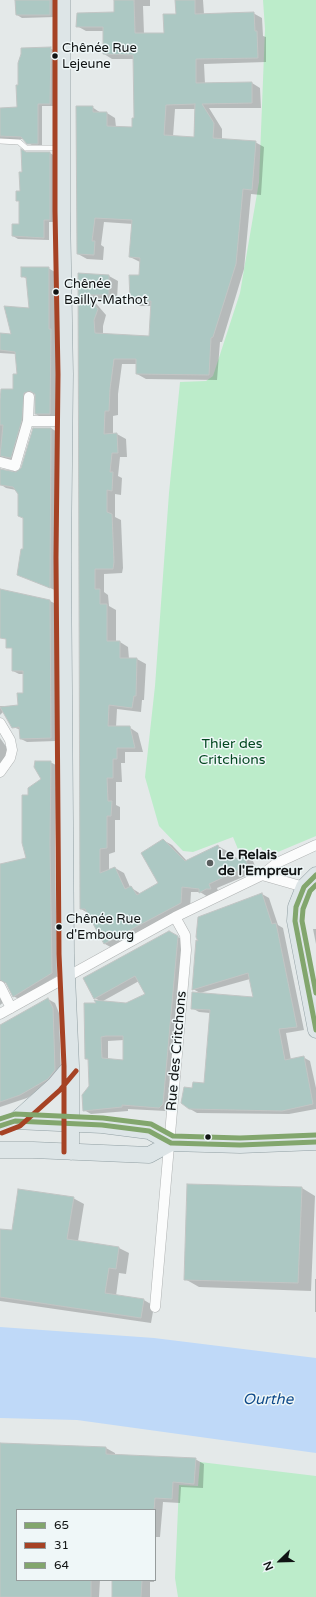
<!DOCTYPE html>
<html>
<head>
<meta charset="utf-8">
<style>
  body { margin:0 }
  #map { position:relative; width:316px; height:1597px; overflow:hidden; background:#e4e9e9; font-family:"Varela Round",sans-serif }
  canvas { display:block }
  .legend { position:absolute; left:16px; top:1509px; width:140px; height:72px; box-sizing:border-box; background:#eff7f8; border:1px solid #969c9c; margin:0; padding:5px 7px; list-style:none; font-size:12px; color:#101313 }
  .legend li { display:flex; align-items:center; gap:8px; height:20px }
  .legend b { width:20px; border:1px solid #969c9c }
  .north { position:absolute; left:260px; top:1541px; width:40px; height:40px; -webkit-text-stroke:3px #eff7f8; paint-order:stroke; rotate:247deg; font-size:11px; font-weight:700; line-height:16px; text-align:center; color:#101313 }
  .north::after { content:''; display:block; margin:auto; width:14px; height:18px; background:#101313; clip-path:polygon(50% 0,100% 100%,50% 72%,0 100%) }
</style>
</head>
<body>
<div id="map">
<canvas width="316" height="1597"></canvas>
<ul class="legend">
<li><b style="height:5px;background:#82a66d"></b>65</li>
<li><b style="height:5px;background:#a64224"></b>31</li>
<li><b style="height:5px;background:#82a66d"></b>64</li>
</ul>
<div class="north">N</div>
</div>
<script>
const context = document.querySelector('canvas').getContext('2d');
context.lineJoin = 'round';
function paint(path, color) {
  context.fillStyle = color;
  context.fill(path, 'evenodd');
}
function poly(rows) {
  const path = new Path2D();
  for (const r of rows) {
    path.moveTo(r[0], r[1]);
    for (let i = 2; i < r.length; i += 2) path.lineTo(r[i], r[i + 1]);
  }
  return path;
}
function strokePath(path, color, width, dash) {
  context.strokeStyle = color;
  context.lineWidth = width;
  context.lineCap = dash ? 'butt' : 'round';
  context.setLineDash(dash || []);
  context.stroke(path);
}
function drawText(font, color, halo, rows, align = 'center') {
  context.font = font + ' "Varela Round",sans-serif';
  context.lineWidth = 3;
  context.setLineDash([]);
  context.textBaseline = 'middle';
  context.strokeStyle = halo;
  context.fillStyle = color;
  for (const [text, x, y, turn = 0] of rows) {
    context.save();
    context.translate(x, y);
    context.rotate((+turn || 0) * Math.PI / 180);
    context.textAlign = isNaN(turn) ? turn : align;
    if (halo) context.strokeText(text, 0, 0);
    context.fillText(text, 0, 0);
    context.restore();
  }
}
const green = poly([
  [263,0,316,0,316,836,266,857,261,847,240,854,233,837,193,852,183,851,159,826,145,777,155,686,169,493,180,382,206,381,213,376,240,293,259,182,265,29],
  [200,1462,316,1476,316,1597,178,1597,175,1578,179,1485,198,1486]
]);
const water = poly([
  [0,1327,154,1338,316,1358,316,1453,77,1420,0,1418]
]);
const shadow = poly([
  [17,0,55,0,55,17,22,18,17,15],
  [115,0,150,0,150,6,143,6,144,34,165,34,177,15,176,0,203,0,204,14,253,13,262,18,263,36,266,37,266,62,204,64,205,84,252,83,260,88,261,108,209,108,222,129,222,140,255,142,264,147,261,195,251,194,244,269,222,342,220,342,217,380,146,379,137,374,137,364,122,364,118,394,118,415,113,416,113,435,117,434,126,439,127,457,120,457,118,476,122,478,121,495,115,494,115,517,121,520,123,568,122,573,104,574,104,592,108,595,109,606,116,610,116,642,120,642,128,647,129,659,137,659,146,664,144,700,142,700,141,712,117,709,116,727,129,727,138,733,143,752,125,752,125,763,121,763,122,782,116,782,116,805,120,807,120,820,115,820,115,852,109,854,109,871,115,868,124,873,130,887,141,894,159,883,163,840,172,845,187,861,218,846,227,851,229,858,233,856,238,859,244,856,253,861,257,871,217,888,219,894,208,897,200,892,191,892,190,908,114,949,105,944,88,913,81,909,79,274,109,276,118,281,117,300,93,300,106,315,103,326,103,334,150,337,151,306,140,306,131,301,140,276,140,262,130,257,133,224,104,222,101,245,104,247,103,260,87,259,78,254,92,107,101,113,107,113,115,118,116,127,133,128,135,120,134,59,112,59,104,54,104,31,86,31,77,26,115,13],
  [175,109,195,109,194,138,173,137],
  [50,48,55,51,55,106,42,106,42,146,33,146,24,139,0,139,0,109,18,108,19,86],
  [50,153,55,156,55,222,49,222,49,240,18,239,13,236,20,225,20,202,17,200,21,192,23,173],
  [48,268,55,272,56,333,57,334,57,418,42,418,36,414,36,394,32,395,17,461,2,461,0,468,0,404,14,390,18,375,16,354,0,353,0,334,12,335,30,310,27,279,22,276],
  [51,428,57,432,57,591,18,574,24,550,24,518,19,494,16,490,6,488,0,484,0,468,2,470,14,473,20,472],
  [0,590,50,601,56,604,56,741,27,742,21,739,21,730,13,727,4,711,0,715,0,706,19,706,24,694,24,674,19,674,13,671,13,624,0,624],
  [0,738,10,752,0,767],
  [50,762,56,765,55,846,57,976,19,999,13,996,6,983,3,983,0,988,0,865,27,858,29,796,42,779],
  [262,894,269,898,278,925,283,928,304,1030,286,1033,291,1060,303,1057,310,1061,316,1088,316,1109,289,1114,197,1113,190,1109,193,1089,205,1084,210,1013,199,1012,192,1008,254,999,250,979,200,993,193,989,200,943],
  [313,929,316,929,316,944],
  [169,932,185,941,170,1108,166,1111,128,1109,128,1111,91,1114,84,1110,90,1087,89,1060,86,1059,100,1001,95,998],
  [139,981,146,995,126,1004,103,1001],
  [124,1040,124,1062,108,1060,108,1041],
  [0,992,4,1002,0,1005],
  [48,999,55,1003,59,1013,61,1074,54,1082,27,1098,0,1107,0,1027],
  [302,1188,315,1196,311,1291,199,1287,185,1279],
  [73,1198,84,1204,78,1241,119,1248,129,1253,126,1274,119,1273,116,1296,144,1300,154,1306,151,1323,0,1301,0,1230,13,1232],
  [315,1279,316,1279,316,1312,315,1312],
  [0,1444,106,1448,115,1453,115,1455,195,1459,204,1464,203,1488,181,1487,180,1503,163,1502,160,1537,156,1537,155,1554,155,1510,17,1510,17,1580,100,1580,99,1597,0,1597],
  [113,1580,154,1580,154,1582,150,1582,150,1597,113,1597]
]);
const building = poly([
  [15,0,50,0,50,15,16,15,15,0],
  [114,0,134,0,135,33,164,33,163,14,176,14,175,0,195,0,195,14,254,12,255,31,257,31,258,58,196,59,196,83,252,82,252,103,202,104,214,123,213,138,256,141,252,190,243,189,236,264,213,337,211,338,209,375,136,374,136,359,114,359,110,389,109,411,105,411,104,434,117,433,118,453,112,453,110,472,113,472,112,491,107,490,107,512,112,514,114,562,113,569,95,569,95,589,100,589,100,604,107,604,107,641,120,641,120,658,137,658,136,696,134,696,132,708,109,705,108,726,130,726,135,748,117,748,117,759,113,759,113,778,107,778,108,801,112,801,111,816,107,816,107,848,100,849,100,873,115,867,125,889,131,886,137,895,158,883,141,853,163,839,185,861,218,845,223,860,233,855,235,859,244,855,248,866,209,884,211,889,206,889,199,893,199,889,182,887,181,903,104,944,85,909,80,909,78,273,109,275,109,295,86,295,98,309,94,320,95,333,149,336,151,301,130,301,129,275,139,275,140,258,129,257,132,220,95,218,92,241,95,241,94,255,77,254,76,106,93,106,93,112,107,112,107,126,132,127,132,118,134,118,133,55,103,54,103,27,76,27,77,13,114,12,114,0],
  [195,104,194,137,164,135,166,105,195,104],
  [51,47,50,104,38,104,38,144,27,144,21,137,0,136,0,108,17,107,16,85,18,85,18,63,21,54,21,48,51,47],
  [21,149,26,152,50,152,50,220,44,220,44,238,12,236,12,224,19,224,19,201,16,201,16,191,20,191,19,172,22,172,21,149],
  [21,267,49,267,49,329,51,329,50,414,35,414,35,394,30,391,24,393,22,420,11,458,0,456,3,425,0,425,0,400,1,389,13,389,13,374,17,374,15,352,0,350,0,333,11,334,4,306,29,308,26,277,21,277,21,267],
  [33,428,51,428,50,588,17,575,21,549,23,549,23,518,18,516,18,494,13,487,0,485,0,469,16,472,21,468,33,428],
  [0,589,50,600,51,738,20,739,19,727,12,728,0,707,18,705,17,693,23,693,23,671,12,671,12,648,6,648,6,639,0,638,0,589],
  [35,761,51,761,50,843,52,973,13,997,6,983,0,980,0,864,26,858,22,843,22,795,28,795,28,788,41,779,34,767,35,761],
  [262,893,272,924,276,923,297,1027,279,1029,285,1060,304,1056,313,1104,282,1111,189,1109,181,1103,184,1087,192,1088,193,1082,204,1083,210,1010,191,1009,192,992,253,997,248,973,192,990,196,940,198,941,196,937,198,917,262,893],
  [169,931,178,936,163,1104,159,1108,122,1105,122,1107,83,1111,82,1095,89,1086,88,1059,85,1059,84,1003,96,1003,94,1000,126,1003,145,994,135,976,94,999,83,978,169,931],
  [106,1036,123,1036,123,1060,102,1058,101,1037,106,1036],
  [48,998,53,1008,55,1070,48,1079,20,1095,0,1102,0,1025,48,998],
  [187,1184,302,1187,298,1283,184,1280,187,1184],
  [18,1189,74,1197,67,1239,119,1247,116,1269,109,1268,105,1293,144,1299,141,1318,0,1297,0,1229,12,1230,18,1189],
  [0,1443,106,1447,106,1454,196,1458,194,1484,173,1482,172,1499,155,1498,154,1510,17,1510,17,1580,91,1580,91,1597,0,1597,0,1443],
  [112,1580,142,1580,141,1597,112,1597,112,1580]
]);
const lane = poly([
  [0,141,19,142,26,148,60,148]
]);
const street = poly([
  [28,421,29,397],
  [0,462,15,466,28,421,64,421],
  [0,723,10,740,12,750,10,758,0,772],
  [262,875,304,887],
  [0,986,11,1008],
  [0,1014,175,917,262,875,277,863,316,845],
  [155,1307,186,950,185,935,175,917]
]);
const primary = poly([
  [62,0,62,211,65,374,63,557,66,954,71,1066,71,1152],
  [316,875,304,887,296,907,295,921,316,1030],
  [15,1121,55,1085,71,1066],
  [0,1126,15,1121,102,1125,149,1131,171,1143,240,1145,316,1142],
  [0,1150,33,1150,149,1155,171,1143]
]);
const bus1 = poly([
  [316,875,304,887,296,907,295,921,316,1030],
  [0,1126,15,1121,102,1125,149,1131,171,1143,240,1145,316,1142]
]);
const bus2 = poly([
  [55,0,55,211,58,374,56,557,59,954,64,1066,64,1152],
  [2,1133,20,1126,60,1090,76,1071]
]);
const bus3 = poly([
  [316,885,310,891,303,909,302,921,316,993],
  [0,1119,15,1114,103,1118,151,1124,173,1136,240,1138,316,1135]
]);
const markers = [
  [55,56,3.5,"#101313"],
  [56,292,3.5,"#101313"],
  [210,863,4,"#5a5e5e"],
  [59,927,3.5,"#101313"],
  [208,1137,3.5,"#101313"]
];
const busNames = [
  ["Chênée Rue",62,49],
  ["Lejeune",62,65],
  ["Chênée",64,285],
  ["Bailly-Mathot",64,301],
  ["Chênée Rue",66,920],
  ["d'Embourg",66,936]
];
const parkNames = [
  ["Thier des",232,744],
  ["Critchions",232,760]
];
const poiNames = [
  ["Le Relais",218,855],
  ["de l'Empreur",218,871]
];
const streetNames = [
  ["Rue des Critchons",177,1051,-85]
];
const waterNames = [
  ["Ourthe",268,1400]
];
paint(green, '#bcecca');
paint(water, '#bfd9f8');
paint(shadow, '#0003');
paint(building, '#acc8c3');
strokePath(building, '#c1c5c4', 1);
strokePath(lane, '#afb2b2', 6);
strokePath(street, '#afb2b2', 11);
strokePath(primary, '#919fa3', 17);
strokePath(lane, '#fbfcfc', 5);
strokePath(street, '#fbfcfc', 10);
strokePath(primary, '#dde5e7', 16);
strokePath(bus1, '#82a66d', 5);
strokePath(bus2, '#a64224', 5);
strokePath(bus3, '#82a66d', 5);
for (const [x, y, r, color] of markers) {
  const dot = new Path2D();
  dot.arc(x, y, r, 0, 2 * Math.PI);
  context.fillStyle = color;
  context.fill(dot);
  strokePath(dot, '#eff7f8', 1.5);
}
drawText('13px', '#101313', '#eff7f8', busNames, 'left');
drawText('14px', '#044821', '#eff7f8', parkNames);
drawText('bold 14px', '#101313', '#eff7f8', poiNames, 'left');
drawText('14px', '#101313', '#eff7f8', streetNames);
drawText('italic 15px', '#0f4a8a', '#eff7f8', waterNames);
</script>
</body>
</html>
